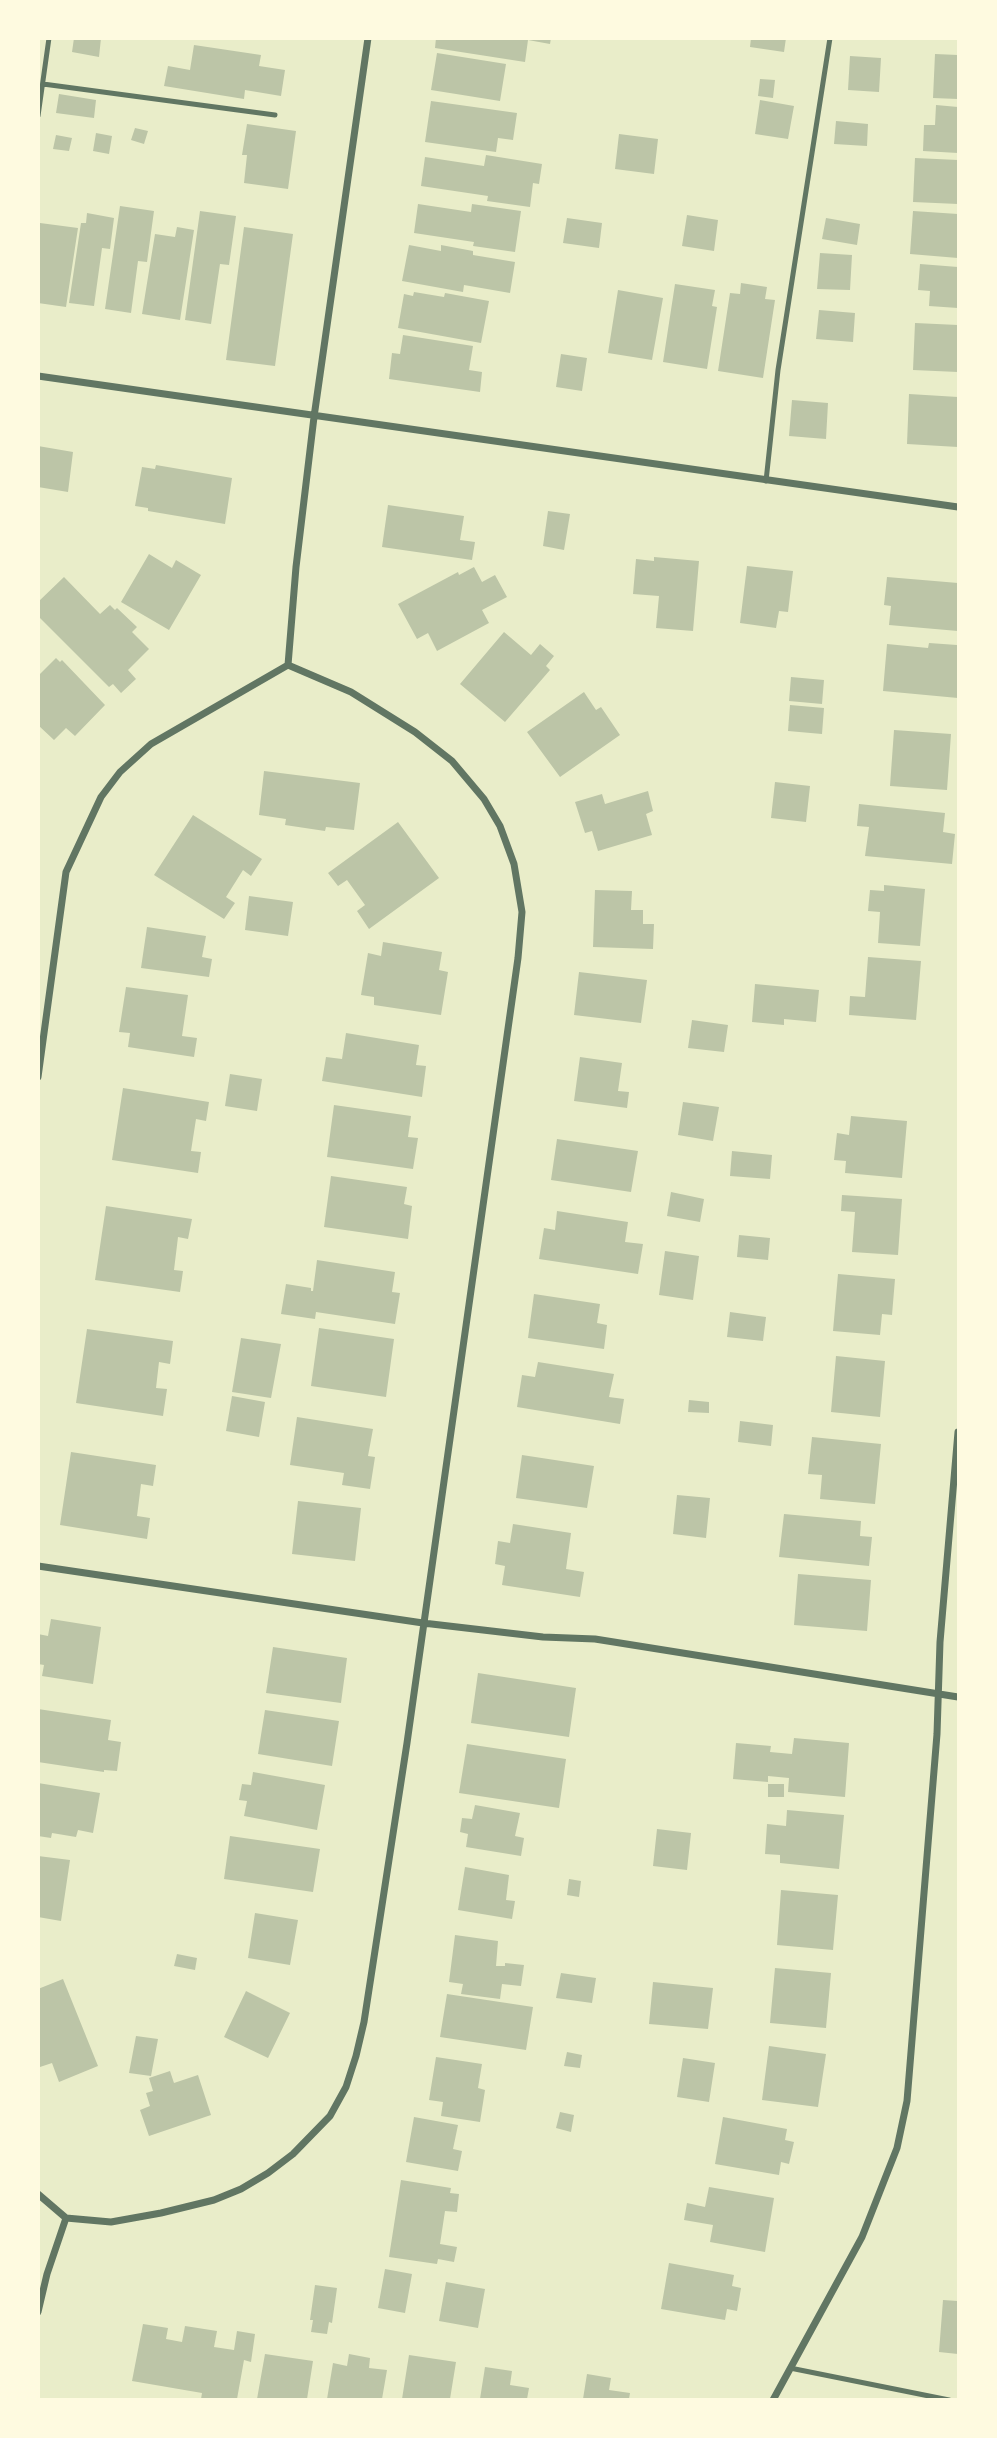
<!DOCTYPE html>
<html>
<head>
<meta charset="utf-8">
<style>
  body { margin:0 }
  #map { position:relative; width:997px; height:2438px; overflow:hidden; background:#e9edc9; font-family:"PT Sans",sans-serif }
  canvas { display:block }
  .frame { position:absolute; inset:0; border:40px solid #fefae0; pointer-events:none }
</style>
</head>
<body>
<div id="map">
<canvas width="997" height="2438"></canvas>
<div class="frame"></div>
</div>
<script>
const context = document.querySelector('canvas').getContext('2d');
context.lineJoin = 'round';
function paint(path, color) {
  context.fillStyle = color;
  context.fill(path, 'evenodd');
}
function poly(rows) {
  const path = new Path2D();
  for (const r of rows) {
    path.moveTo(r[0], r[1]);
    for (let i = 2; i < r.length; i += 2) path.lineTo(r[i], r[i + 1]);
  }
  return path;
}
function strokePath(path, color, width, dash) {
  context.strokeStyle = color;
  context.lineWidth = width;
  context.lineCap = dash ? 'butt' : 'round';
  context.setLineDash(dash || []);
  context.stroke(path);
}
const building = poly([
  [74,38,101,38,99,57,72,52],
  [436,38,551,38,550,44,528,40,525,62,435,48],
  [751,38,786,38,784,52,750,47],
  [194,45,261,55,259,66,285,70,281,96,245,90,244,99,164,86,168,66,190,70],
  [437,53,506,64,500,101,431,90],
  [935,54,958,55,958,99,933,98],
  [850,56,881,58,879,92,848,90],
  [760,79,775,80,773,98,758,96],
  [59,94,96,100,94,118,56,113],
  [760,100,794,106,788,139,755,134],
  [431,101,517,113,513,140,498,138,496,152,425,142],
  [936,105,958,107,958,153,923,151,924,125,935,125],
  [836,121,868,124,867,146,834,144],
  [247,124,296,131,288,189,244,183,247,155,242,155],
  [135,128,148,131,144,144,131,140],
  [96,133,112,136,109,154,93,151],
  [619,134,658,139,654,174,615,169],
  [56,135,72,138,69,151,53,149],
  [486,155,542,164,539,184,533,183,530,207,487,201,488,196,421,186,425,157,484,166],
  [915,158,958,160,958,204,913,202],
  [418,204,471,212,472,204,521,211,515,252,473,246,474,242,414,233],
  [120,206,154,211,147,262,138,261,131,313,105,309],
  [200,211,236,216,229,265,220,264,211,324,185,320],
  [913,211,958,214,958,258,910,254],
  [87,213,114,218,110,249,102,248,94,306,69,303,81,223,86,223],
  [687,215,718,220,714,251,682,246],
  [567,218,602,223,599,248,563,243],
  [826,218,860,224,857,245,822,239],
  [40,223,78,228,66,307,38,303],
  [177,227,194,230,180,320,142,314,155,234,175,237],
  [244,227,293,234,275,366,226,360],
  [409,245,441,251,441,245,473,251,473,255,515,262,510,293,464,285,463,292,402,281],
  [820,253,852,255,850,290,817,289],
  [920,264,958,267,958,308,929,306,930,291,918,290],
  [741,283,767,287,765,299,775,300,763,378,718,371,730,293,740,294],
  [675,284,715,290,712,306,717,307,707,369,663,362],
  [618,290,663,298,652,360,608,353],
  [414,292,444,297,445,293,489,301,481,343,398,328,404,294,413,296],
  [819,310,855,313,853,342,816,339],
  [915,323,958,325,958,372,913,370],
  [403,335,473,346,469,370,482,372,480,392,389,379,392,353,400,354],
  [561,354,587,358,582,391,556,387],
  [909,394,958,397,958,447,907,444],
  [792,400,828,403,826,439,789,436],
  [38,446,73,452,68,492,38,487],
  [156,465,232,478,225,524,148,511,148,508,135,506,142,467,155,469],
  [388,505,464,516,460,540,475,542,472,560,382,547],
  [548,511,570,514,564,550,543,546],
  [149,554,172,568,176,560,201,575,169,630,121,602],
  [654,557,699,561,693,631,656,628,659,596,633,594,636,559,654,561],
  [747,566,793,571,788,612,779,611,776,628,740,623],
  [474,567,482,582,495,575,507,597,482,610,489,623,437,651,428,633,417,639,398,604,458,572,459,575],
  [64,577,100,614,110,605,115,610,117,608,137,627,132,632,149,649,128,670,136,679,121,693,113,684,109,687,38,616,38,602],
  [887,577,958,583,958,631,889,625,891,606,884,605],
  [504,632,531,655,540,644,554,656,546,666,550,670,505,722,460,684],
  [929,643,957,645,958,698,883,691,887,644,928,648],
  [56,658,60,662,62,660,105,705,75,736,66,728,54,740,38,725,38,676],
  [791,677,824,680,822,704,789,701],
  [584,692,596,710,601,707,620,735,560,777,527,732],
  [790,705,824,708,822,734,788,731],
  [894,730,951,734,947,790,890,786],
  [264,771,360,783,354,830,326,827,325,831,285,825,286,819,259,815],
  [775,782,810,786,806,822,771,818],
  [648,791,653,811,646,814,652,835,598,851,592,831,585,833,575,802,602,794,605,804],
  [859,804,945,813,943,832,955,834,952,864,865,856,869,827,857,826],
  [193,815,262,859,251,876,243,870,226,897,235,903,224,919,154,875],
  [398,822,439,878,369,929,357,911,365,905,347,880,338,886,328,873],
  [884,885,925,889,920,946,878,943,880,912,868,911,870,890,884,891],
  [595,890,632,891,631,910,643,910,643,924,654,924,653,949,593,947],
  [249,896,293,902,288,936,245,930],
  [147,927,206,936,202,957,212,959,209,977,141,968],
  [383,942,442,952,439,970,448,972,441,1015,374,1005,374,997,361,995,368,953,381,956],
  [868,957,921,961,916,1020,849,1015,850,996,865,997],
  [579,972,647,980,641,1023,574,1015],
  [755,984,819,990,816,1022,784,1019,784,1025,752,1022],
  [126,987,188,995,182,1036,197,1038,194,1057,128,1047,130,1033,119,1032],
  [692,1020,728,1025,724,1052,688,1048],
  [346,1033,419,1045,416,1065,426,1066,422,1097,322,1081,326,1057,342,1059],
  [580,1057,622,1063,618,1091,629,1092,627,1108,574,1101],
  [230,1074,262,1079,257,1111,225,1106],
  [123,1088,209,1102,206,1121,196,1119,191,1151,201,1152,198,1173,112,1160],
  [683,1102,719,1107,713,1141,678,1135],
  [334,1105,411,1116,408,1137,418,1138,413,1169,327,1157],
  [851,1116,907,1121,902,1178,845,1173,846,1161,834,1160,837,1133,849,1135],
  [557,1139,638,1151,631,1192,551,1180],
  [732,1151,772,1155,770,1179,730,1176],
  [331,1176,407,1187,404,1204,412,1206,408,1239,324,1227],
  [671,1192,704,1199,700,1222,667,1216],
  [842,1195,902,1199,898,1255,852,1252,855,1212,841,1211],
  [106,1206,192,1219,188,1239,178,1237,174,1270,183,1271,180,1292,95,1280],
  [557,1211,628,1222,625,1242,643,1244,638,1274,539,1259,544,1228,555,1230],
  [739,1235,770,1238,768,1260,737,1257],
  [665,1251,699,1256,693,1300,659,1295],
  [317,1260,395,1272,392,1292,400,1293,395,1324,316,1312,315,1319,281,1314,286,1284,311,1288,311,1291,313,1291],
  [838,1274,895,1279,892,1315,882,1314,880,1335,833,1331],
  [534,1294,600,1304,597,1323,607,1325,604,1349,528,1338],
  [730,1312,766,1317,763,1341,727,1337],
  [319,1328,394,1339,386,1397,311,1386],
  [87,1329,173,1341,170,1364,159,1362,156,1388,167,1389,163,1416,76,1403],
  [241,1338,281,1344,271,1398,232,1392],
  [836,1356,885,1361,880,1417,831,1412],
  [538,1362,614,1374,609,1397,624,1399,620,1424,517,1407,522,1375,535,1377],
  [232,1396,265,1402,259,1437,226,1431],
  [689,1400,709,1402,709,1413,688,1412],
  [297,1417,373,1429,368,1456,375,1457,370,1489,342,1485,344,1473,290,1465],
  [740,1421,773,1425,771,1446,738,1442],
  [812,1437,881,1444,875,1504,820,1499,822,1475,808,1474],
  [71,1452,156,1465,153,1486,141,1484,137,1516,150,1518,147,1539,60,1525],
  [522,1455,594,1466,587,1508,516,1498],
  [677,1495,710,1498,706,1538,673,1534],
  [298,1501,361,1508,355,1561,292,1554],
  [784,1514,861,1521,860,1536,872,1537,869,1566,779,1557],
  [513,1524,571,1533,566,1569,584,1572,580,1597,502,1585,505,1566,495,1564,498,1541,510,1543],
  [798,1574,871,1580,867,1631,794,1625],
  [51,1619,101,1627,93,1684,42,1676,44,1665,38,1664,38,1634,48,1636],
  [273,1647,347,1658,341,1703,266,1693],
  [478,1673,576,1688,569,1737,471,1723],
  [38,1709,111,1720,108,1740,121,1742,117,1771,104,1770,104,1772,38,1762],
  [265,1710,339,1721,332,1766,258,1754],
  [794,1738,849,1743,845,1797,788,1792,789,1778,768,1776,768,1782,733,1779,736,1743,771,1746,770,1752,792,1754],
  [467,1744,566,1759,559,1808,459,1793],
  [253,1772,325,1785,317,1830,244,1816,247,1801,239,1800,242,1784,251,1785],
  [38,1783,100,1793,93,1833,78,1830,76,1837,52,1833,51,1838,38,1836],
  [768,1784,784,1784,784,1797,768,1797],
  [475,1805,520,1813,515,1836,524,1838,521,1856,466,1847,468,1834,460,1832,462,1818,472,1819],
  [787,1810,844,1815,839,1869,780,1863,780,1855,765,1854,767,1824,786,1826],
  [657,1829,691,1833,687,1870,653,1866],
  [230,1836,320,1849,313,1892,224,1879],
  [38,1856,70,1860,61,1921,38,1917],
  [465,1867,509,1875,506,1900,515,1901,512,1919,458,1910],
  [569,1879,581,1881,579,1897,567,1895],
  [781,1890,838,1895,833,1950,777,1945],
  [255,1913,298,1920,290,1965,248,1958],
  [455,1935,498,1941,496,1966,505,1966,505,1963,524,1965,521,1986,502,1984,500,1999,461,1994,463,1984,449,1982],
  [177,1954,197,1958,195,1970,174,1966],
  [775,1968,831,1973,826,2028,770,2023],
  [561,1973,596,1978,592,2003,556,1998],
  [63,1979,98,2066,59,2082,52,2063,40,2067,38,2063,38,1989],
  [653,1982,713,1988,708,2029,649,2024],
  [246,1991,290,2013,268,2058,224,2037],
  [447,1994,533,2007,526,2050,440,2037],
  [136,2036,158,2039,151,2076,129,2073],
  [769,2046,826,2054,818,2107,762,2100],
  [567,2052,582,2055,580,2068,564,2066],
  [436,2057,482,2064,478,2088,485,2090,480,2122,441,2116,443,2102,429,2100],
  [683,2058,715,2063,709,2102,677,2097],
  [170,2071,174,2083,198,2075,211,2115,149,2136,140,2110,150,2106,146,2093,153,2091,149,2078],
  [560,2112,574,2115,571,2132,556,2128],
  [414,2117,458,2125,453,2149,462,2151,458,2171,406,2162],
  [723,2117,787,2129,785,2140,794,2142,789,2164,781,2162,779,2175,715,2164],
  [401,2180,451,2188,450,2193,459,2194,457,2212,445,2211,440,2244,457,2247,454,2262,438,2259,437,2264,389,2257],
  [709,2187,774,2198,765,2252,710,2242,713,2225,684,2220,687,2203,705,2207],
  [669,2263,734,2275,732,2286,741,2288,737,2311,727,2309,725,2320,661,2309],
  [385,2269,412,2274,405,2313,378,2308],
  [446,2282,485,2289,478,2328,439,2321],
  [315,2285,337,2288,332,2323,329,2322,327,2334,311,2332,313,2320,310,2320],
  [943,2300,958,2301,958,2354,939,2352],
  [143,2324,168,2328,166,2339,182,2342,185,2326,217,2331,214,2347,234,2350,237,2331,255,2334,251,2362,244,2360,237,2399,201,2399,202,2393,132,2381],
  [265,2354,313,2361,307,2399,257,2399],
  [349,2354,370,2358,369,2368,387,2370,382,2399,327,2399,333,2363,347,2366],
  [409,2355,456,2362,450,2399,402,2399],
  [485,2367,512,2371,510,2385,529,2388,527,2399,480,2399],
  [587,2374,611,2378,609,2390,630,2393,629,2399,583,2399]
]);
const service = poly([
  [43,84,275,115],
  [38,116,49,38],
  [766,481,778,370,830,38],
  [790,2368,949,2400]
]);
const minor = poly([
  [38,376,958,507],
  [288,665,296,567,314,417,368,38],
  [38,1077,66,872,101,797,120,772,151,744,288,665],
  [38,1566,423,1623,543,1637,595,1639,958,1697],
  [38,2194,66,2218],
  [66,2218,111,2222,161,2213,214,2200,241,2189,268,2173,293,2154,330,2116,346,2087,356,2056,364,2022,407,1743,518,958,522,912,514,864,500,826,484,799,452,761,415,732,351,692,288,665],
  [38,2312,47,2274,66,2218],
  [773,2400,862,2237,897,2148,907,2101,937,1734,940,1642,958,1432]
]);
paint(building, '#bcc5a7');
strokePath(service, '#617663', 5);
strokePath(minor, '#617663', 7);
</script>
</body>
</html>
